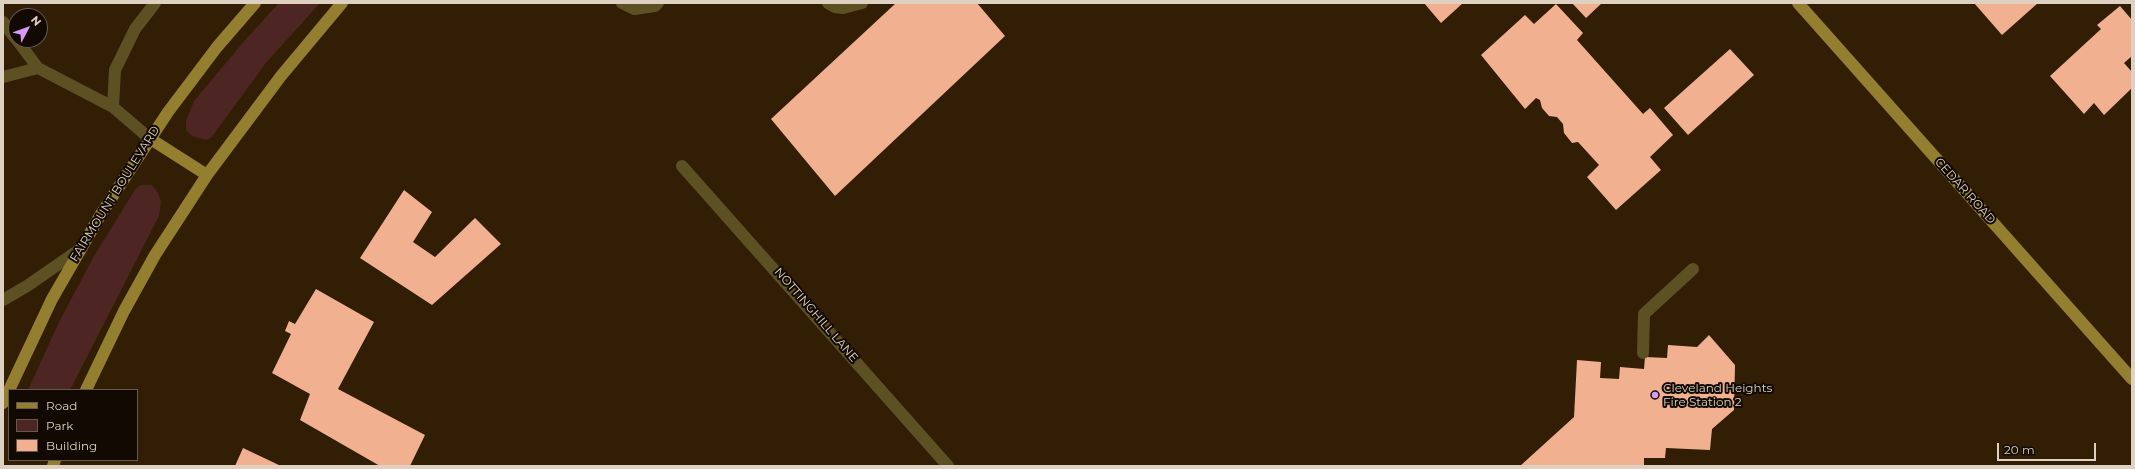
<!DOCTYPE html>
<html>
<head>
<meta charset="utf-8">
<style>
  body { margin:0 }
  #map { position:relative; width:2135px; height:469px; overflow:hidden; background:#311e04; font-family:Montserrat,sans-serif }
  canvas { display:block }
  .frame { position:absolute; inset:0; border:4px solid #ded1c2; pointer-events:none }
  .legend { position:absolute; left:8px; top:389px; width:130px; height:72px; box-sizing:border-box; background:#120a02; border:1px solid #645a4f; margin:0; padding:5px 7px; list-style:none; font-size:12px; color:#ded1c2 }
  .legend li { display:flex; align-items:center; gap:8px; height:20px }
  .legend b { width:20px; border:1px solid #645a4f }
  .north { position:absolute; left:8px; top:8px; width:40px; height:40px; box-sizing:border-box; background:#120a02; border:1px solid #645a4f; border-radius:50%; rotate:49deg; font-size:11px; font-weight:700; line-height:16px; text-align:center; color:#ded1c2 }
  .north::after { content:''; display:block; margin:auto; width:14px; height:18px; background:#d99af7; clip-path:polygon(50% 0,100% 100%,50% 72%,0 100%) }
  .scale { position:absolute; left:1997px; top:443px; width:99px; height:18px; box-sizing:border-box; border:2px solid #ded1c2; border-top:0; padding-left:5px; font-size:12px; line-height:14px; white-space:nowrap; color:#ded1c2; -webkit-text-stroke:3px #120a02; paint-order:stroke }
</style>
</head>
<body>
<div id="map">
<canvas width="2135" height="469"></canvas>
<div class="frame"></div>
<ul class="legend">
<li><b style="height:5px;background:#947f31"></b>Road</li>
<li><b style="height:11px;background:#4d2623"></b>Park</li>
<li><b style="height:11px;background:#f1b191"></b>Building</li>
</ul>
<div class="north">N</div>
<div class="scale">20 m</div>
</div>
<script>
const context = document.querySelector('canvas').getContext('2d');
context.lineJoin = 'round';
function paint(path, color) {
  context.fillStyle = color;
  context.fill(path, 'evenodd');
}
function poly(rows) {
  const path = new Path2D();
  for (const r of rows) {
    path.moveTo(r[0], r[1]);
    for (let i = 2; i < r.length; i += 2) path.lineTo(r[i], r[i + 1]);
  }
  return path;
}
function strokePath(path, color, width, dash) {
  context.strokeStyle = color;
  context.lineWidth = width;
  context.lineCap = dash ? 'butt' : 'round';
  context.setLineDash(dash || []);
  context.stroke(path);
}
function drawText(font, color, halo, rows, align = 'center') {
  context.font = font + ' Montserrat,sans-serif';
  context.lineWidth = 4;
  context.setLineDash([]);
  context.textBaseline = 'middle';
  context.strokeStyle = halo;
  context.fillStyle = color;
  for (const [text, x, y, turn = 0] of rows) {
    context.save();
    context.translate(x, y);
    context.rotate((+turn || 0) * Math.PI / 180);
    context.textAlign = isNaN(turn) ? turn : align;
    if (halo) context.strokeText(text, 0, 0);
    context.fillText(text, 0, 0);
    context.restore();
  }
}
const green = poly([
  [279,3,320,3,265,64,211,138,206,140,192,136,186,130,186,121,194,101,246,39],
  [141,185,152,185,158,193,161,202,159,216,70,390,28,390,59,322,94,256,136,188]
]);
const building = poly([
  [896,3,977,3,1005,36,835,196,771,119],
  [1424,3,1463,3,1441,23],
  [1572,3,1602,3,1586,18],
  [1974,3,2038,3,2002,35],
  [1556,4,1583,33,1577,40,1643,114,1650,108,1673,135,1650,157,1661,170,1616,210,1587,177,1599,165,1578,142,1572,143,1564,133,1563,124,1557,117,1549,116,1542,108,1540,100,1536,98,1525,109,1481,55,1525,15,1534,24],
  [2120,6,2132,20,2132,56,2124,63,2132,72,2132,88,2104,115,2094,103,2084,114,2050,76,2101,29,2097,25],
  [1730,49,1754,75,1688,135,1664,108],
  [404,190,432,212,413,242,435,257,475,218,501,244,432,305,360,258],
  [316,289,374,322,338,389,425,435,410,466,380,466,300,420,310,394,272,373,291,334,285,331,289,321,295,324],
  [1709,335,1735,365,1734,410,1712,429,1710,450,1666,448,1665,458,1644,458,1644,466,1520,466,1574,417,1577,360,1601,362,1600,378,1619,379,1620,367,1644,369,1645,357,1667,358,1668,345,1697,347],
  [243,448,281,466,235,466]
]);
const minor = poly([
  [622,3,634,9,655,6,658,3],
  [828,3,835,7,843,8,862,3],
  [3,22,16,39],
  [17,40,38,68,113,107,115,70,135,29,155,3],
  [3,77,38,68],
  [113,107,149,138],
  [682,166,948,466],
  [3,300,27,286,79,250],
  [1643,353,1644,314,1693,269]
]);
const major = poly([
  [1798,3,2132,379],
  [149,138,207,175],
  [86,390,124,311,155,255,207,175,281,76,342,3],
  [3,403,52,299,101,214,168,112,217,47,255,3],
  [53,466,55,460]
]);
const markers = [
  [1655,395,4,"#d99af7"]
];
const streetNames = [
  ["CEDAR ROAD",1965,191,48],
  ["FAIRMOUNT BOULEVARD",115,194,-58],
  ["NOTTINGHILL LANE",816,315,49]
];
const poiNames = [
  ["Cleveland Heights",1663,388],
  ["Fire Station 2",1663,402]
];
paint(green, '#4d2623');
paint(building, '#f1b191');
strokePath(minor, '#5d5123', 12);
strokePath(major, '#947f31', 12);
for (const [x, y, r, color] of markers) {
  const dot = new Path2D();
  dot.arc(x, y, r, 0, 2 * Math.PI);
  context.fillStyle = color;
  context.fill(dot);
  strokePath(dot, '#120a02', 1.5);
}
drawText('12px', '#ded1c2', '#120a02', streetNames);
drawText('12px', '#ded1c2', '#120a02', poiNames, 'left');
</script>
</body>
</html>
